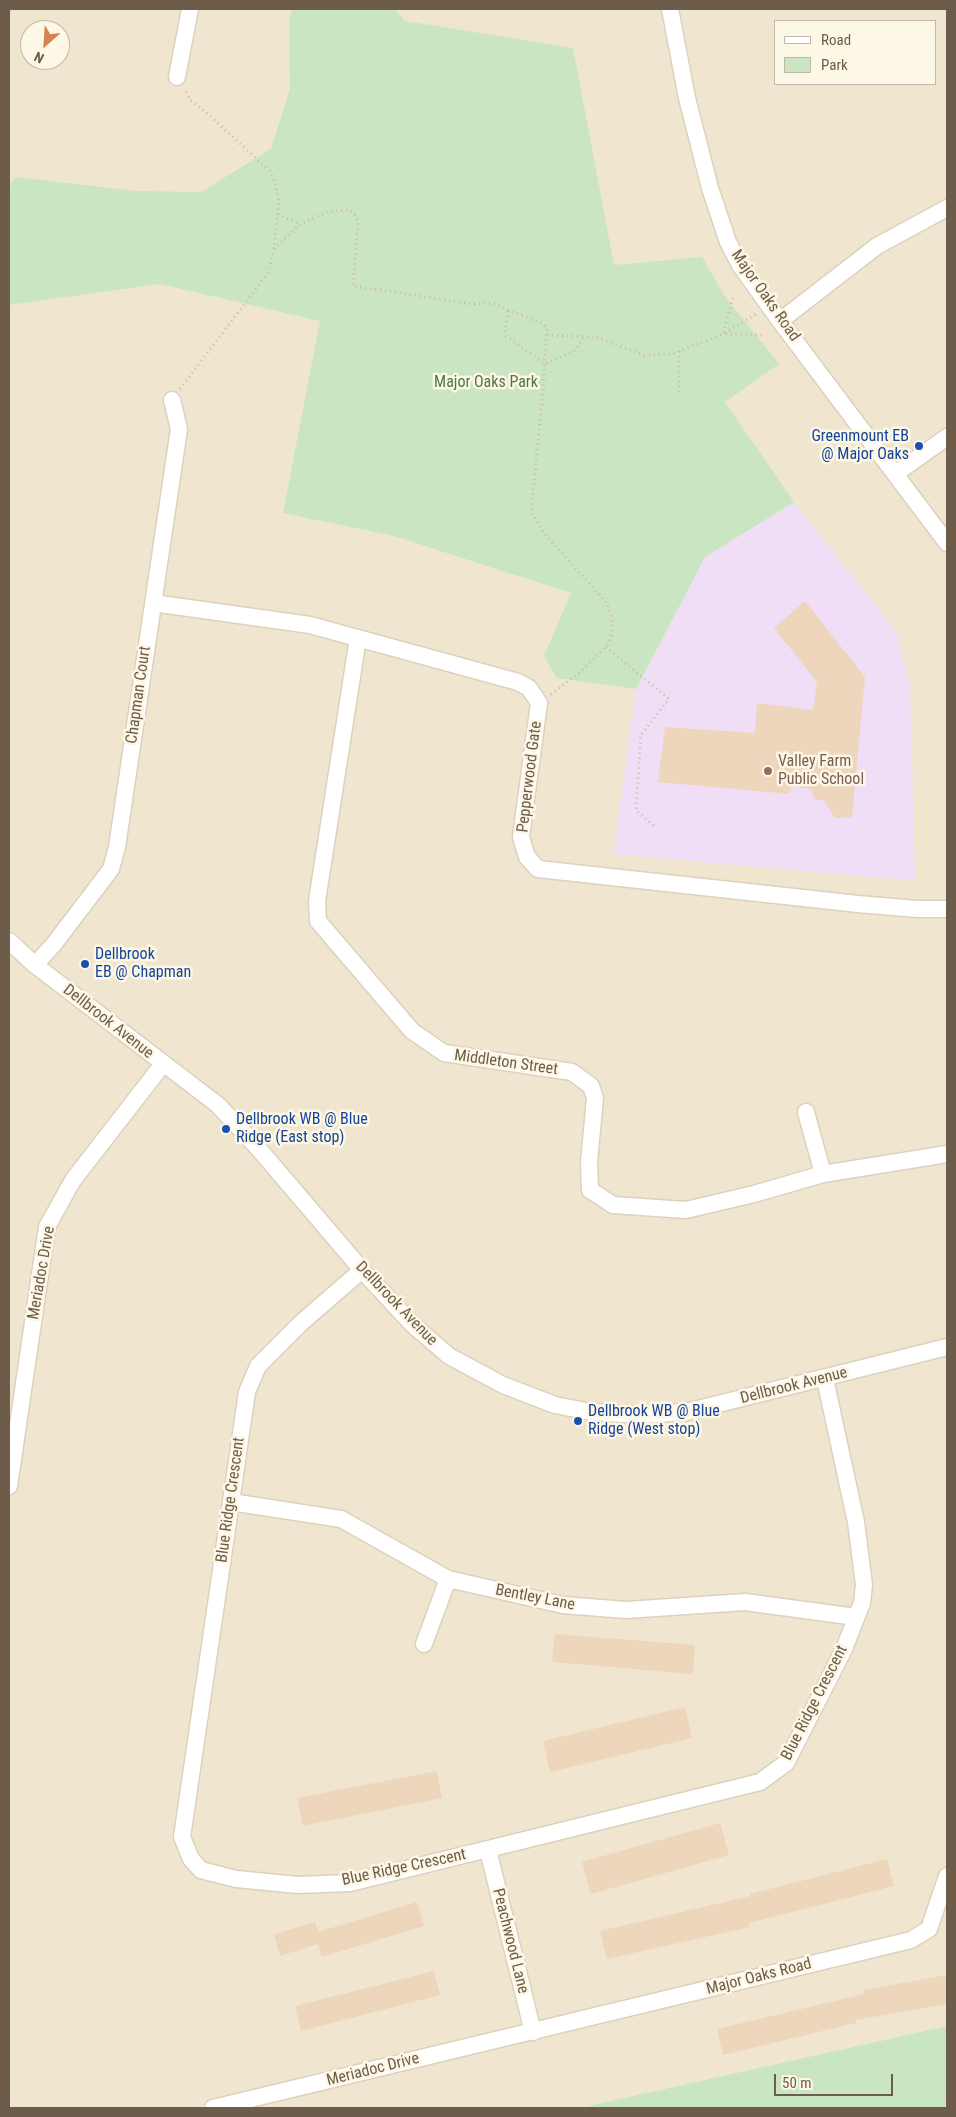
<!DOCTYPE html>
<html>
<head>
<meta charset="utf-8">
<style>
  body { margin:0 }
  #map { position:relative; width:956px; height:2117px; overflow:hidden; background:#faf4e1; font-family:"Roboto Condensed",sans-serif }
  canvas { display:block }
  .frame { position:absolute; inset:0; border:10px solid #6e5c4a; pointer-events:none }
  .legend { position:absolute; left:774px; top:20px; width:162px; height:65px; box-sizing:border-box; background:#fdf7e6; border:1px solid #c4b9a8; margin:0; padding:6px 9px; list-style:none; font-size:15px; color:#6e5c4a }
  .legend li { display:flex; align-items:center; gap:10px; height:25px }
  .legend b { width:25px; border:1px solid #c4b9a8 }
  .north { position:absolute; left:20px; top:20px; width:50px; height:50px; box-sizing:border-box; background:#fdf7e6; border:1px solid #c4b9a8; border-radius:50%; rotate:206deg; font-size:14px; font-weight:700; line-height:20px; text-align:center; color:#6e5c4a }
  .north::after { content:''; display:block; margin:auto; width:18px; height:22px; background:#da824f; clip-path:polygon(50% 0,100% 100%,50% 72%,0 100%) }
  .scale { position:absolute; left:774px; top:2074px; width:119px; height:22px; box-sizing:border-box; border:2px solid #6e5c4a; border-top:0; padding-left:6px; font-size:15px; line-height:18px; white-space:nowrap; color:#6e5c4a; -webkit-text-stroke:4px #fdf7e6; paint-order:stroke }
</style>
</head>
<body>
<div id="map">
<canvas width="956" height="2117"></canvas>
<div class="frame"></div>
<ul class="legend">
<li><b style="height:6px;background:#fff"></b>Road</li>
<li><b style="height:14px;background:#cae5c1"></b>Park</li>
</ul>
<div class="north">N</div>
<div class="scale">50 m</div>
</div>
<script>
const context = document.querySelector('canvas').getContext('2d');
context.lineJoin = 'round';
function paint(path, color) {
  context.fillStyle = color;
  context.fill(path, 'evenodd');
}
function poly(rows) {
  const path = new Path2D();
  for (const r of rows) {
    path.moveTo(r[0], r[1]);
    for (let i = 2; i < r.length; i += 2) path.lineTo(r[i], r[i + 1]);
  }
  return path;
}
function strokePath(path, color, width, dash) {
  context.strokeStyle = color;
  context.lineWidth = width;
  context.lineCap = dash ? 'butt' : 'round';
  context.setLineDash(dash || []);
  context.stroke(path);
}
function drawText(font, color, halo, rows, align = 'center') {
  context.font = font + ' "Roboto Condensed",sans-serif';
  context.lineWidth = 5;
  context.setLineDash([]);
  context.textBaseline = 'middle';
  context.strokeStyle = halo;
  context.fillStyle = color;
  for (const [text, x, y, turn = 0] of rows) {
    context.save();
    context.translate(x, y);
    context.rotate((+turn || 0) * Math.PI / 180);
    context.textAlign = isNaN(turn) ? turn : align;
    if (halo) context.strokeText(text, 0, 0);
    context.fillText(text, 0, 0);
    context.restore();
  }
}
const residential = poly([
  [9,9,947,9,947,2026,579,2108,9,2108],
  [775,21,935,21,935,84,775,84],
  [30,30,60,30,60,60,30,60]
]);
const education = poly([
  [794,502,896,631,910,686,915,881,613,854,636,689,705,557]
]);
const green = poly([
  [292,9,395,9,405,21,573,48,614,265,702,257,724,295,779,364,725,402,794,502,705,557,636,689,557,678,544,656,571,593,394,536,283,513,320,321,160,284,9,305,9,187,16,177,135,191,201,192,271,149,290,89,289,24],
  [947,2026,947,2108,579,2108]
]);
const building = poly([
  [805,601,865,677,852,817,835,818,824,800,815,800,811,789,792,786,789,794,658,782,665,727,755,733,757,703,813,710,817,682,774,628],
  [555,1634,695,1645,693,1674,552,1662],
  [685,1707,692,1738,550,1772,543,1741],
  [437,1771,442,1798,303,1826,297,1798],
  [720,1823,729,1855,591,1894,582,1862],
  [887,1859,894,1886,749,1923,750,1927,607,1959,600,1931,750,1896,750,1894],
  [417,1902,424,1926,322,1957,318,1944,280,1956,274,1934,315,1922,318,1932],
  [434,1971,440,1995,301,2031,295,2006],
  [947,1975,947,2004,856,2020,856,2023,723,2055,717,2029,864,1994,863,1990]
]);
const path = poly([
  [278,214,300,224],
  [274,249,300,224,329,211,349,210,356,216,358,222,353,286,472,304,491,303,541,323,547,328,543,391,531,511,544,533,607,603,611,615,612,634,606,647,578,674,550,695],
  [733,298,723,334,762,335],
  [508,311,505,330,506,336,545,364,575,350,585,336],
  [547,335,595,337,644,355,672,354,723,334,756,314],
  [679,351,679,393],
  [180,389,268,273,274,249,279,202,275,183,270,171,209,115,190,100,185,90],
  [606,647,669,699,641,735,636,810,654,826]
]);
const minor = poly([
  [670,9,687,98,710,188,728,242,740,265,780,321,947,543],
  [177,77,190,9],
  [780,321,877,246,947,208],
  [895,474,947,437],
  [153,603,310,625,518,682,529,688,539,703,521,837,527,857,538,869,858,904,917,909,947,909],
  [358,638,317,901,318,921,412,1031,444,1053,572,1072,591,1086,595,1098,589,1162,590,1190,613,1205,686,1210,754,1194,823,1174,947,1154],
  [9,941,35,965,218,1105,258,1148,362,1270,413,1325,449,1356,503,1385,555,1405,591,1412,643,1415,686,1412,947,1347],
  [35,965,54,944,111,869,117,847,179,429,172,400],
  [806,1112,823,1174],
  [362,1270,301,1323,258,1366,247,1392,182,1837,191,1859,201,1870,236,1879,298,1885,350,1883,760,1782,786,1763,844,1649,862,1603,864,1585,856,1522,825,1379],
  [9,1486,47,1227,73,1180,163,1064],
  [231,1502,341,1519,448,1579,563,1605,626,1610,745,1602,856,1617],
  [424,1644,448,1579],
  [488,1850,533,2032],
  [213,2108,911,1940,929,1929,947,1876]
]);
const markers = [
  [919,446,5,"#1a4fb4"],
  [768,771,5,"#8d6e63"],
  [85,964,5,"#1a4fb4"],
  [226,1129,5,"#1a4fb4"],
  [578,1421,5,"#1a4fb4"]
];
const streetNames = [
  ["Major Oaks Road",765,296,55],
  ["Chapman Court",139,695,-82],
  ["Pepperwood Gate",530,777,-83],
  ["Dellbrook Avenue",108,1022,38],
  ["Middleton Street",506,1063,8],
  ["Meriadoc Drive",42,1273,-80],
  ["Dellbrook Avenue",396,1304,46],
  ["Dellbrook Avenue",794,1386,-14],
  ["Blue Ridge Crescent",231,1500,-82],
  ["Bentley Lane",535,1598,11],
  ["Blue Ridge Crescent",815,1703,-63],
  ["Blue Ridge Crescent",404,1868,-12],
  ["Peachwood Lane",510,1941,76],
  ["Major Oaks Road",759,1977,-14],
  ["Meriadoc Drive",373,2070,-14]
];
const parkNames = [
  ["Major Oaks Park",486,383]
];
const transitNames = [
  ["Greenmount EB",909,437,"right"],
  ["@ Major Oaks",909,455,"right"],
  ["Dellbrook",95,955],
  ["EB @ Chapman",95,973],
  ["Dellbrook WB @ Blue",236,1120],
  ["Ridge (East stop)",236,1138],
  ["Dellbrook WB @ Blue",588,1412],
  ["Ridge (West stop)",588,1430]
];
const educationNames = [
  ["Valley Farm",778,762],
  ["Public School",778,780]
];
paint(residential, '#f0e6d0');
paint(education, '#f0def6');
paint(green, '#cae5c1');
paint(building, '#edd6bb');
strokePath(minor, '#ddd1be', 19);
strokePath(path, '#d1b99f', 3, [1, 4]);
strokePath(minor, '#fff', 16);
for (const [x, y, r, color] of markers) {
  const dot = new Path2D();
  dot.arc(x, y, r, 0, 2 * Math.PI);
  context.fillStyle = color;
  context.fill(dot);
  strokePath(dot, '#fdf7e6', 2);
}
drawText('16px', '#6e5c4a', '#fdf7e6', streetNames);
drawText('16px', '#4e7946', '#fdf7e6', parkNames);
drawText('16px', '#164399', '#fdf7e6', transitNames, 'left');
drawText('16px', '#785e54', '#fdf7e6', educationNames, 'left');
</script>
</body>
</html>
